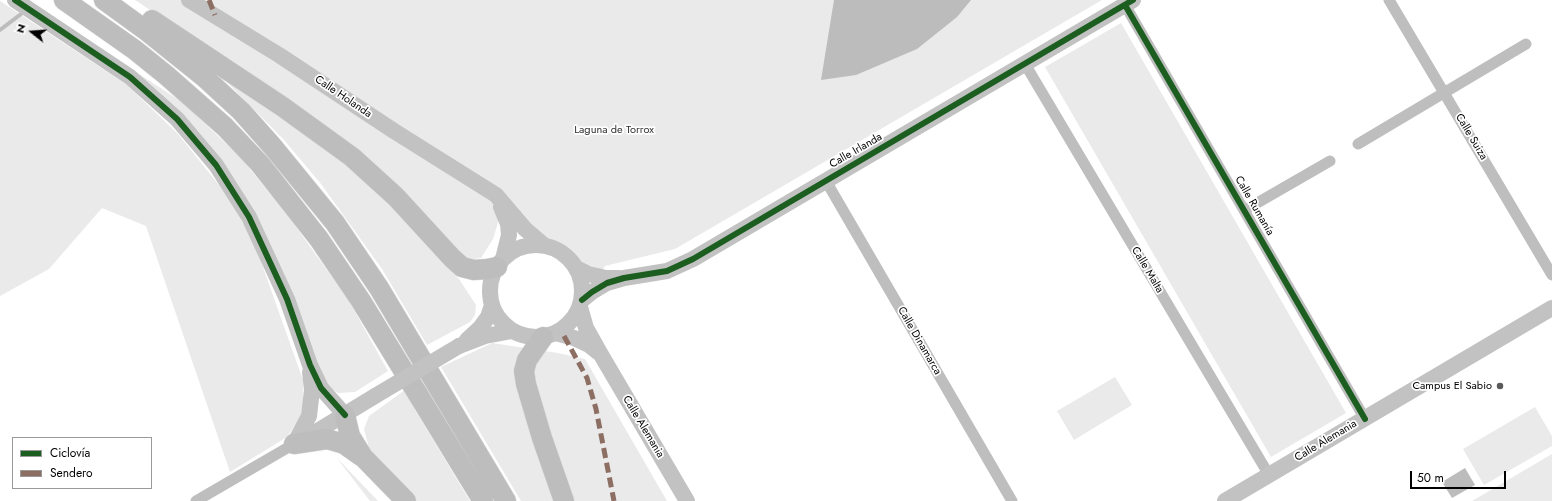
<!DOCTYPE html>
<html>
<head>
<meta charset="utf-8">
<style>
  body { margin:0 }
  #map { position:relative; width:1552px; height:501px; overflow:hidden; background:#fff; font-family:Jost,sans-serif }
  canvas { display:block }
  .legend { position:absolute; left:12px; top:437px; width:140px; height:52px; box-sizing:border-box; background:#fff; border:1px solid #999; margin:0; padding:5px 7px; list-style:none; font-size:12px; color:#000 }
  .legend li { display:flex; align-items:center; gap:8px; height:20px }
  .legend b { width:20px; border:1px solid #999 }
  .north { position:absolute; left:12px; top:12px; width:40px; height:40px; -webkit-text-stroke:3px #fff; paint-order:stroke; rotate:287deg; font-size:11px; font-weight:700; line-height:16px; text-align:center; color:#000 }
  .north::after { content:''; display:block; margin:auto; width:14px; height:18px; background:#000; clip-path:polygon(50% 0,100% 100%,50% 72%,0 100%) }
  .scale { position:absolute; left:1410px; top:471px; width:96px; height:18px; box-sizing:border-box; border:2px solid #000; border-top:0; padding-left:5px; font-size:12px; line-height:14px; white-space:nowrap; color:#000; -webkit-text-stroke:3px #fff; paint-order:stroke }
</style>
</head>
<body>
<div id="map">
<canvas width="1552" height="501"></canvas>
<ul class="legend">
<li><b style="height:5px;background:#1b5e20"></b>Ciclovía</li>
<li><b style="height:5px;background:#8d6e63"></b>Sendero</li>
</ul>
<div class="north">N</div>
<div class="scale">50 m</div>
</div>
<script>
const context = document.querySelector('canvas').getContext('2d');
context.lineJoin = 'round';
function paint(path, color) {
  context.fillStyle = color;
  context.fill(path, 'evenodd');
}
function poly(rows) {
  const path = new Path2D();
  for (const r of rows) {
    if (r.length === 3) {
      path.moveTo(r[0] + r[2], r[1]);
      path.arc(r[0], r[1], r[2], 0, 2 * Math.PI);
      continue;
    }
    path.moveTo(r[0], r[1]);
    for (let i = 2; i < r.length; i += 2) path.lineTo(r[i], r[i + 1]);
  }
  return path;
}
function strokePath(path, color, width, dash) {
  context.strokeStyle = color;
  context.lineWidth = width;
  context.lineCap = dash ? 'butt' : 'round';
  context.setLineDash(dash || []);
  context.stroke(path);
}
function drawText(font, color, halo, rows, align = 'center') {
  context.font = font + ' Jost,sans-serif';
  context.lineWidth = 3.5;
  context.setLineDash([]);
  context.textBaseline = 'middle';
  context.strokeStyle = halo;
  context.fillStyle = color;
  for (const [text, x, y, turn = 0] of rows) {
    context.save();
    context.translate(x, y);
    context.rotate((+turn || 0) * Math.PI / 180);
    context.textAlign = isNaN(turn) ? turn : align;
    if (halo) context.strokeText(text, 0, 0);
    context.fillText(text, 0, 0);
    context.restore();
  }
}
const green = poly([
  [135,0,1102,0,675,249,605,266,599,277,581,270,559,254,543,240,499,219,493,239,481,258,465,260,234,66],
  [0,1,127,85,178,134,227,195,254,242,303,380,303,413,287,437,230,472,146,226,102,208,49,269,0,296],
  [1121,23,1346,413,1271,457,1045,67],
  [215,70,339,157,412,225,459,279,476,305,475,315,470,322,427,345,382,269,321,184,284,140],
  [139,74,182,102,240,157,289,217,349,301,388,371,355,392,338,393,328,387,318,373,269,242,141,79],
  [492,343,558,353,585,359,667,501,521,501,441,367],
  [1115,377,1132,405,1074,440,1057,411],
  [405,390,415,410,470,501,412,501,377,460,369,448,364,429,369,416],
  [1535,407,1552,436,1552,446,1484,485,1463,449],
  [1552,454,1552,501,1472,501],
  [336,457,378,501,370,501]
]);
const water = poly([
  [834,0,971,0,957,17,917,49,856,75,821,80],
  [1465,468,1475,485,1452,498,1442,482]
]);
const stream = poly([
  [0,30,25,11]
]);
const street = poly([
  [1389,0,1552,275],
  [1125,5,1365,419],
  [1025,64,1269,475],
  [1358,144,1526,44],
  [826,181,1012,501],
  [1245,210,1330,161],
  [196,501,294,444]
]);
const secondary = poly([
  [15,0,130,77,177,119,216,165,249,217,287,299,310,365,321,388,345,415],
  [189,0,279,55,394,131,496,195,525,229,545,246],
  [501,207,508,224,509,235,503,259],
  [536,291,46],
  [576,268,588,274,606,278,619,278],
  [582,300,592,292,607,283,624,278,667,271,693,259,1133,0],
  [580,307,586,328,600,353,687,501],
  [556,333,574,338,589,345,599,353],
  [467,340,480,328,488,317,492,305],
  [459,346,485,336,512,331],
  [301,441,375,396],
  [294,444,309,416,312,390,310,372],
  [1225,501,1552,308]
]);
const highway = poly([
  [64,0,135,50,166,75,225,127,260,164,319,239,361,301,483,501],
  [104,0,148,32,204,77,241,111,273,147,335,223,379,288,506,501],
  [152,20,283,107,352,157,396,197,452,258,462,267,474,270,487,269,497,267],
  [543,337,527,360,524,371,526,384,542,438,564,501],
  [345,415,350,436,363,457,406,501],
  [294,444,327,439,344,444,361,456]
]);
const secondaryBridge = poly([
  [375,396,459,346]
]);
const quiet = poly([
  [209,0,215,15],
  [564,336,587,378,596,409,614,501]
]);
const cycleway = poly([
  [15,0,130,77,177,119,216,165,249,217,287,299,310,365,321,388,345,415],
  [1125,5,1365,419],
  [582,300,592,292,607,283,624,278,667,271,693,259,1133,0]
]);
const markers = [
  [1500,386,4,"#595959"]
];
const streetNames = [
  ["Calle Holanda",343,97,34],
  ["Calle Suiza",1471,137,59],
  ["Calle Irlanda",856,151,-30],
  ["Calle Rumanía",1254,206,60],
  ["Calle Malta",1147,270,59],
  ["Calle Dinamarca",919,341,60],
  ["Calle Alemania",643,427,59],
  ["Calle Alemania",1326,441,-31]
];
const parkNames = [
  ["Laguna de Torrox",614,130]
];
const poiNames = [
  ["Campus El Sabio",1492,386]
];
paint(green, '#eaeaea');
paint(water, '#bcbcbc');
strokePath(stream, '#bcbcbc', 4);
strokePath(highway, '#dbdbdb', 21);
strokePath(street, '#bebebe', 11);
strokePath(secondary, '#c2c2c2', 16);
strokePath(highway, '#bdbdbd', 20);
strokePath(secondaryBridge, '#c2c2c2', 16);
strokePath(quiet, '#8d6e63', 5, [10, 5]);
strokePath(cycleway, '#1b5e20', 6);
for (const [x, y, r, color] of markers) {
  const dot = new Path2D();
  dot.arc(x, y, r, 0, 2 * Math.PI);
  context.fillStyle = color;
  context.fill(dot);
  strokePath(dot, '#fff', 1.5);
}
drawText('11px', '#000', '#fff', streetNames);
drawText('11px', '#303030', '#fff', parkNames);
drawText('11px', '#000', '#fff', poiNames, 'right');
</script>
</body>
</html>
